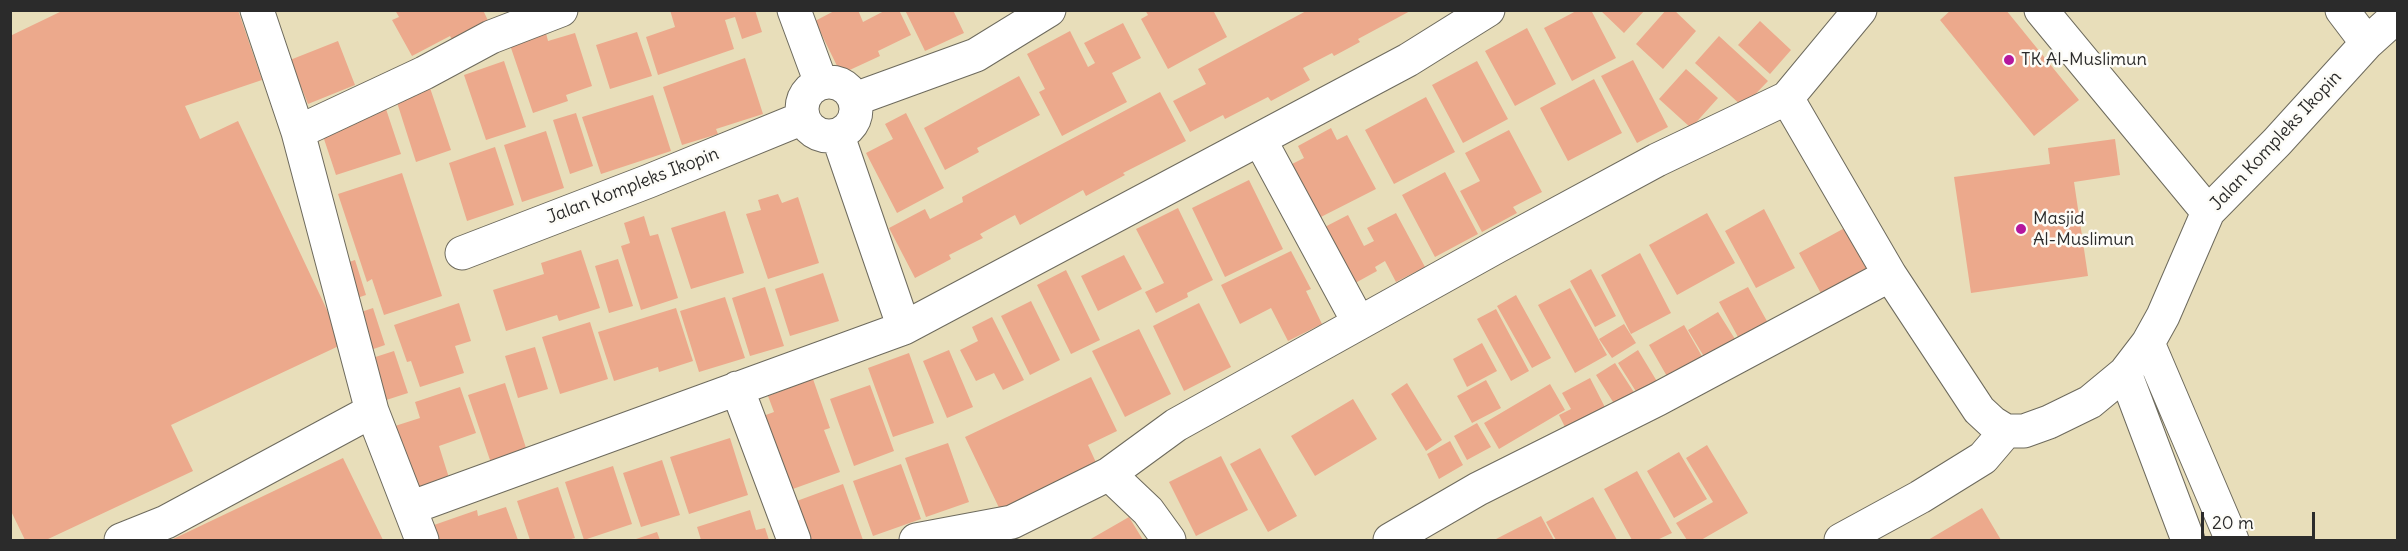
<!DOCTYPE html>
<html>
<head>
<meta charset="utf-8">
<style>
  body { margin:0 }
  #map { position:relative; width:2408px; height:551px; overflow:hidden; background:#e8deba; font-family:Delius,sans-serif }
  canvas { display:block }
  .frame { position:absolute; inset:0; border:12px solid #2b2b2b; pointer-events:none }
  .scale { position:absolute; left:2201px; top:512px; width:114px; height:27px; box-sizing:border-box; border:3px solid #2b2b2b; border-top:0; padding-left:8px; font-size:18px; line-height:21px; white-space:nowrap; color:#2b2b2b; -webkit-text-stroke:4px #fdfcf7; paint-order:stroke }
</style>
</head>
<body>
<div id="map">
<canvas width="2408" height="551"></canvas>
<div class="frame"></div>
<div class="scale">20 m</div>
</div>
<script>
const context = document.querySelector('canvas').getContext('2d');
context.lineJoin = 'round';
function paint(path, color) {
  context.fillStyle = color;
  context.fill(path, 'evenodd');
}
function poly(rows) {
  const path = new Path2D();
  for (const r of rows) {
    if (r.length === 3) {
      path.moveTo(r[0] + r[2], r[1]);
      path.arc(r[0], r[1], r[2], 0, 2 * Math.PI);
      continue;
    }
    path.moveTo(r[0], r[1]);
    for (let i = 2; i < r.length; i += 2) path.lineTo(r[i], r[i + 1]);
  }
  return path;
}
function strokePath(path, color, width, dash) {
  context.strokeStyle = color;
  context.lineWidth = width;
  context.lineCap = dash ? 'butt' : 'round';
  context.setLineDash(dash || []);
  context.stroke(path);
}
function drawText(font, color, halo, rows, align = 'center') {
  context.font = font + ' Delius,sans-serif';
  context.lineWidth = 5;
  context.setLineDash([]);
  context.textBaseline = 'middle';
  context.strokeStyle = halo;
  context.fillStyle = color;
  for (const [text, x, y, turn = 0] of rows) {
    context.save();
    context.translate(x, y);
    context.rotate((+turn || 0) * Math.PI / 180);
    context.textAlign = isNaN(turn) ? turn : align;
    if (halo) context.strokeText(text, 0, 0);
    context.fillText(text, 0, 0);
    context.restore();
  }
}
const building = poly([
  [64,10,238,10,262,80,185,106,200,139,238,121,343,344,171,425,193,471,46,540,25,540,10,509,10,36],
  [395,10,483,10,491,27,456,46,450,36,412,56,392,20,399,17],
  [670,10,755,10,762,32,742,39,735,17,725,20,734,49,658,75,646,37,675,27],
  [836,10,858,10,863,22,886,10,899,10,911,35,878,51,880,56,841,74,815,21],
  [905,10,953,10,964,33,925,51],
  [1145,10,1213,10,1227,37,1168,69,1141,19,1148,15],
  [1308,10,1412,10,1358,39,1360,42,1334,56,1332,53,1303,68,1310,80,1271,101,1268,97,1225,119,1223,115,1190,132,1173,101,1206,84,1198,69],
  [1578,10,1591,10,1616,58,1572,81,1544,28],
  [1600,10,1645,10,1624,33],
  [1666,10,1674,10,1696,31,1663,69,1636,44],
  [1951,10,2006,10,2079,100,2034,136,1940,20],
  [1760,21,1791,50,1770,74,1738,45],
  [1123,23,1141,58,1112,73,1127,102,1062,136,1039,92,1045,89,1027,54,1070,31,1088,67,1095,63,1084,43],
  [1527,28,1556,84,1515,106,1485,51],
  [637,32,652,76,610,89,596,45],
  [546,33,548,41,575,33,592,86,566,95,568,101,533,113,510,45],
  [1719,36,1768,81,1743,107,1695,63],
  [338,41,355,85,308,104,290,60],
  [745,58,763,114,716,129,718,134,682,145,663,87],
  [1633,60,1668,127,1637,143,1601,76],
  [504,61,526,127,486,140,464,75],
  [1477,61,1508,119,1463,143,1432,85],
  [1686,69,1718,98,1691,128,1659,99],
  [1019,76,1040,115,977,148,979,152,945,170,924,128],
  [1594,79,1622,133,1568,161,1540,108],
  [428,82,451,150,416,162,394,93],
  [1160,92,1186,141,1123,173,1125,175,1086,196,1083,190,1020,225,1015,215,980,234,983,238,949,255,951,259,915,278,889,228,925,209,930,219,963,202,962,197],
  [653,95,671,151,601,174,582,117],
  [1426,97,1455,152,1394,184,1365,130],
  [384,103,401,154,336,175,319,124],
  [576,113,593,166,570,174,553,120],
  [906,113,944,188,897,213,866,153,893,139,885,124],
  [1331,128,1337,140,1347,135,1376,189,1313,221,1284,168,1304,158,1298,146],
  [1509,130,1542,192,1513,207,1517,213,1482,232,1460,191,1480,181,1465,153],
  [546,131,564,188,522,202,504,145],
  [2115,139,2120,175,2074,182,2088,276,1971,293,1954,177,2050,164,2048,148],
  [495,147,514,205,467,221,449,163],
  [1445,172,1478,234,1435,257,1402,195],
  [402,173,442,296,384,315,372,279,367,282,338,194],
  [1249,180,1283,249,1225,277,1192,208],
  [778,194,782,203,798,197,819,263,768,279,746,214,761,210,758,200],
  [1178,208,1213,280,1187,293,1188,297,1156,313,1145,292,1164,283,1136,229],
  [1764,209,1795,268,1756,288,1725,231],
  [725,211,744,273,691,289,671,228],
  [1396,213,1425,267,1396,282,1385,261,1375,267,1377,271,1348,287,1319,230,1348,215,1364,246,1374,241,1367,228],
  [1707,213,1735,263,1677,295,1649,245],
  [644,216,650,236,658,234,678,298,641,310,621,246,630,243,624,223],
  [1850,225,1875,271,1824,299,1799,253],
  [581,250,600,308,559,321,557,315,506,331,493,290,544,274,541,263],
  [1291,251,1311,289,1306,291,1322,324,1288,341,1271,308,1240,324,1221,285],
  [1640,253,1671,313,1631,334,1601,275],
  [1124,255,1142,289,1098,311,1081,276],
  [618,259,633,306,609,313,595,266],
  [355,260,366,295,345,302,334,267],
  [1591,269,1616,316,1595,327,1570,281],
  [1066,270,1100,340,1071,354,1037,285],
  [823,273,839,321,790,336,775,289],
  [765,287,784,346,750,356,732,298],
  [1748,287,1773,332,1744,348,1719,302],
  [1570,288,1607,355,1575,373,1538,305],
  [1516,295,1551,358,1532,368,1497,306],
  [725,297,745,358,699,372,680,311],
  [1031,301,1060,360,1030,375,1001,316],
  [459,303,471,341,455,346,464,373,420,387,411,361,407,362,394,325],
  [1199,303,1231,367,1184,391,1153,326],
  [373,308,385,345,362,353,349,316],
  [676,308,693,361,659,372,658,367,614,381,598,332],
  [1496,309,1529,371,1511,381,1477,319],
  [1718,312,1740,347,1709,365,1688,330],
  [992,317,1024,380,1003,390,994,373,976,381,960,350,978,341,972,327],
  [590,322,608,379,560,394,542,337],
  [1624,324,1636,343,1612,358,1599,339],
  [1684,325,1707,365,1672,385,1649,345],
  [1139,329,1171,394,1125,417,1092,351],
  [1482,343,1497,371,1467,387,1453,359],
  [535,347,548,389,518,398,505,356],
  [949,350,973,407,947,418,923,361],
  [1638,350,1661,388,1642,401,1618,363],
  [394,351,408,393,377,403,363,361],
  [909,353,934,423,893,437,868,368],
  [1615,363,1639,400,1620,413,1596,375],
  [1091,377,1117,431,1088,445,1099,469,1003,516,965,437],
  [1590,378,1611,419,1571,439,1559,415,1571,409,1562,393],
  [813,379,830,428,824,430,840,472,790,490,763,416,774,412,768,396],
  [1486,380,1501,408,1472,423,1457,396],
  [505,383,527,451,491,463,468,395],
  [1407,383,1442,440,1426,451,1391,394],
  [1550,384,1565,410,1499,449,1484,423],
  [870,385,894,451,854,466,830,399],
  [460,387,476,433,439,446,450,481,416,492,395,426,420,418,415,402],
  [1353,399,1377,439,1315,476,1291,436],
  [1477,423,1491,447,1467,460,1454,436],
  [730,438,748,495,689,514,670,457],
  [1450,441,1463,465,1439,479,1427,454],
  [948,443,969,502,926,517,905,458],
  [1707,445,1748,513,1701,540,1687,540,1676,523,1713,502,1686,458],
  [1260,448,1297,516,1268,532,1230,464],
  [1679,452,1707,499,1674,518,1647,471],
  [1221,456,1248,510,1196,536,1169,482],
  [343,458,383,540,171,540],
  [662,460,680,515,641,527,623,473],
  [901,464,921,519,873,536,853,481],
  [613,466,632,524,584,540,565,482],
  [1637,471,1672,533,1657,540,1632,540,1604,489],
  [843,484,863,540,808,540,794,502],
  [558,487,575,538,567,540,530,540,517,501],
  [1593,497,1617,540,1556,540,1546,522],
  [506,507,518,540,439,540,434,525,477,510,478,516],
  [1982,508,2001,540,1928,540],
  [750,510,756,530,765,528,769,540,701,540,697,527],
  [1541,516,1554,540,1497,540,1496,539],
  [1129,517,1143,540,1089,540],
  [657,532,660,540,633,540]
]);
const minor = poly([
  [257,10,298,132,372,411,422,540],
  [794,10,821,83],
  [2041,10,2208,212],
  [2342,10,2367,43],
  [829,109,27],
  [1787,98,1890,275,1979,410,1993,423,2006,431,2024,431,2049,422,2090,402,2125,373,2148,343,2163,316,2208,212,2277,142,2367,43,2398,15],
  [855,99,976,55,1049,10],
  [298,132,424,73,491,37,561,10],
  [838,136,904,328],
  [1260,140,1359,323],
  [462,253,649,181,803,118],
  [2148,343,2232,540],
  [2125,373,2188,540],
  [737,388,794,540],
  [1109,474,1148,511,1169,540],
  [410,508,904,328,1408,60,1488,10],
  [121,540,166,522,372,411],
  [916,540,1012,522,1109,474,1176,425,1496,247,1657,160,1787,98,1860,10],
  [1390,540,1478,489,1658,399,1890,275],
  [1841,540,1920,497,1983,458,2006,431]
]);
const markers = [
  [2009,60,6,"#b5179e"],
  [2021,229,6,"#b5179e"]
];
const poiNames = [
  ["TK Al-Muslimun",2021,60],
  ["Masjid",2033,219],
  ["Al-Muslimun",2033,240]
];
const streetNames = [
  ["Jalan Kompleks Ikopin",2276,141,-47],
  ["Jalan Kompleks Ikopin",633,186,-21]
];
paint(building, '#eca98c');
strokePath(minor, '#6d6a5d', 35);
strokePath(minor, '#fff', 33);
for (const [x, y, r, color] of markers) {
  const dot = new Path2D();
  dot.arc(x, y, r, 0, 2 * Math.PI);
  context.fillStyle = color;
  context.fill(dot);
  strokePath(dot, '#fdfcf7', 2);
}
drawText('18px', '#2b2b2b', '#fdfcf7', poiNames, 'left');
drawText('18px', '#2b2b2b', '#fdfcf7', streetNames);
</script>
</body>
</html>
